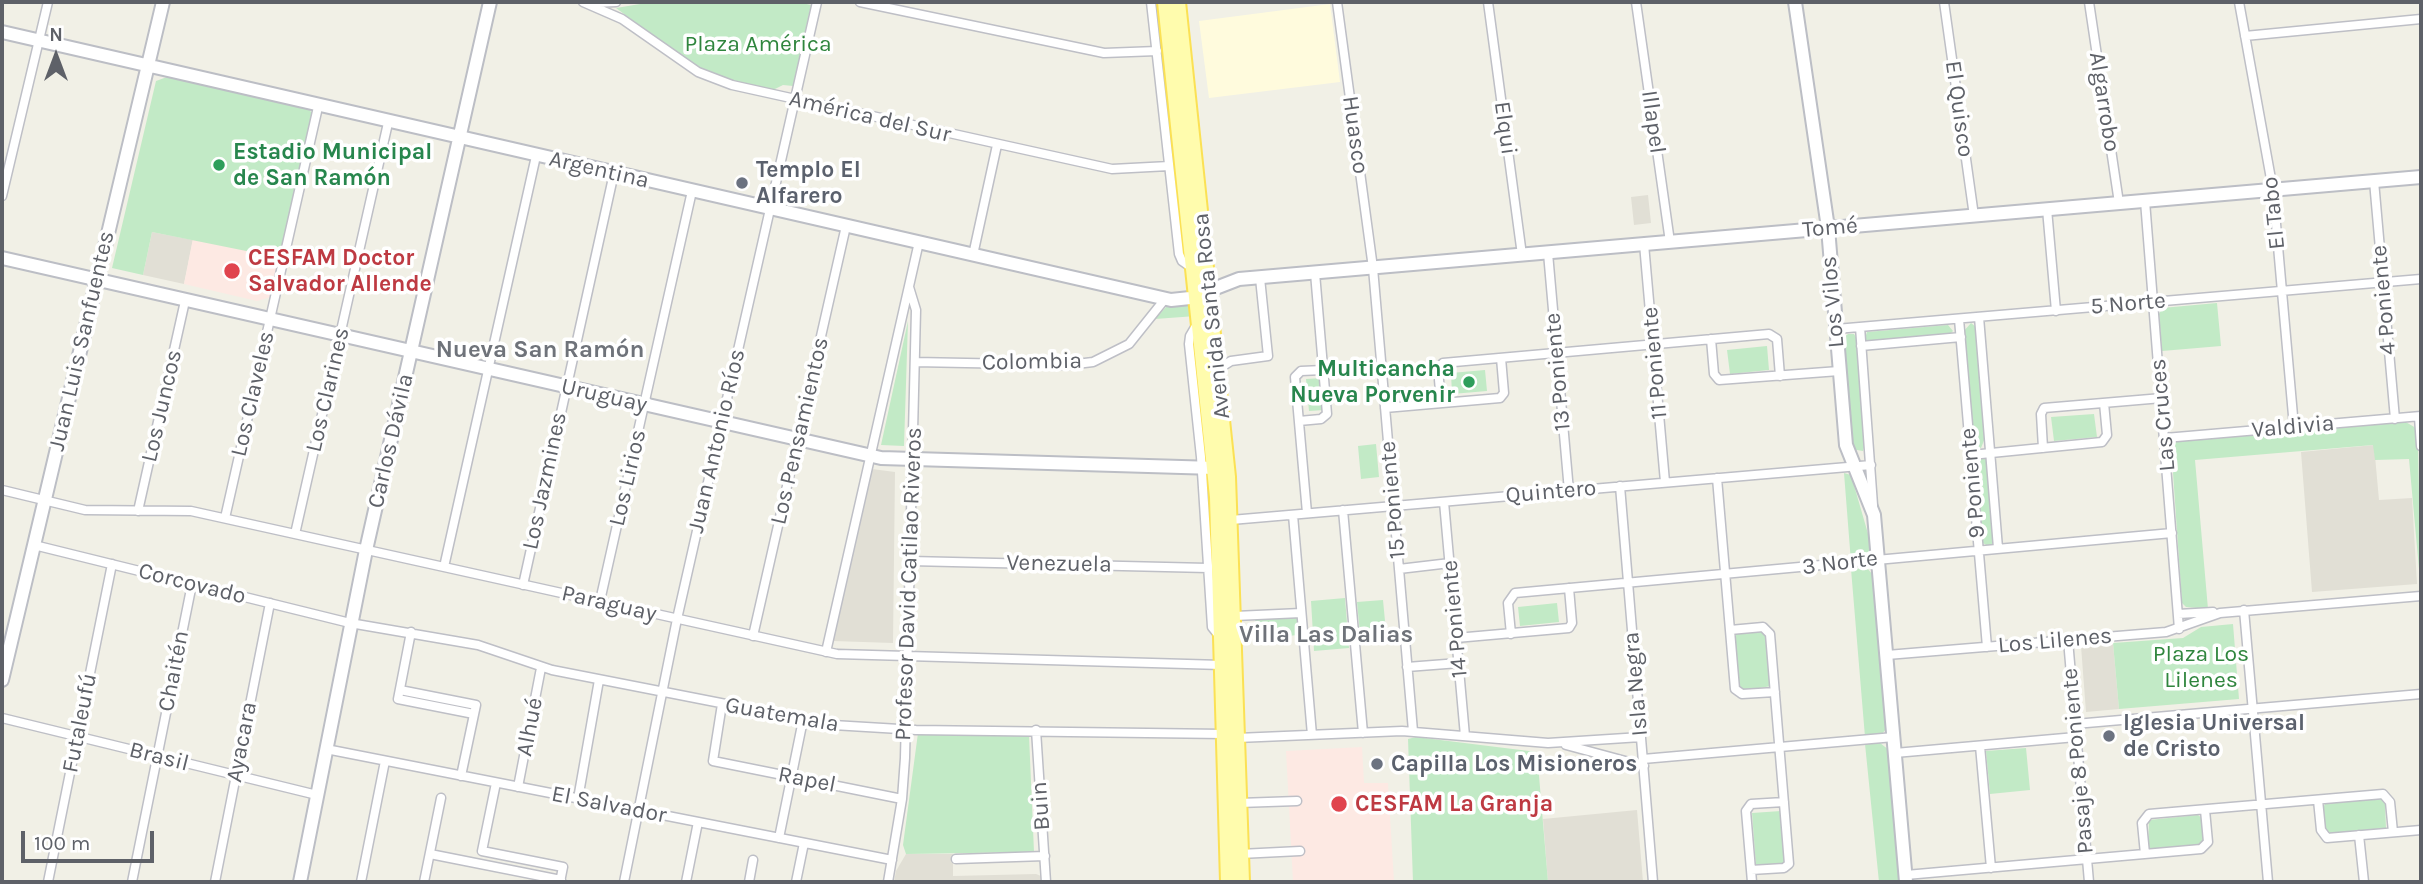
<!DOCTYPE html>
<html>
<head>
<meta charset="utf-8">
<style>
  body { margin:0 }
  #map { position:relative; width:2423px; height:884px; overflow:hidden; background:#f1f0e6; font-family:Karla,sans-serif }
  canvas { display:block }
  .frame { position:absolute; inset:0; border:4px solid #5e6168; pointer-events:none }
  .north { position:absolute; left:21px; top:21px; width:70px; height:70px; -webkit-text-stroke:5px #fff; paint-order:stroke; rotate:0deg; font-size:19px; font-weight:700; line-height:28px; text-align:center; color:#5e6168 }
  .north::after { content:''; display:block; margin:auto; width:24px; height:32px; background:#5e6168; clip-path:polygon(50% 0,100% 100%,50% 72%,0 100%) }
  .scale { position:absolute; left:21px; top:831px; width:133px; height:32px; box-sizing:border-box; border:4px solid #5e6168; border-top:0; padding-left:9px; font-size:21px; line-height:24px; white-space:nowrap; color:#5e6168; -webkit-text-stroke:5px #fff; paint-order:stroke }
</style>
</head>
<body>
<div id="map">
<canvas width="2423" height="884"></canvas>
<div class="frame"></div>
<div class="north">N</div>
<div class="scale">100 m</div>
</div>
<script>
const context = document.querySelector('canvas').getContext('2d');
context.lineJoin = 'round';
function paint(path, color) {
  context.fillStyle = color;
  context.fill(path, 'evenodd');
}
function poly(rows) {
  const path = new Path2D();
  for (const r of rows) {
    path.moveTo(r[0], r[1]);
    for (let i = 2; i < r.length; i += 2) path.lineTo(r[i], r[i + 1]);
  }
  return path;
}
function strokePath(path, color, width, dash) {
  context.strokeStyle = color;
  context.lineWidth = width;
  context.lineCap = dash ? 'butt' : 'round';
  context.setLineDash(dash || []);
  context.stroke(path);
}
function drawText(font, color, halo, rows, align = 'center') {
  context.font = font + ' Karla,sans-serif';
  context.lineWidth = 7;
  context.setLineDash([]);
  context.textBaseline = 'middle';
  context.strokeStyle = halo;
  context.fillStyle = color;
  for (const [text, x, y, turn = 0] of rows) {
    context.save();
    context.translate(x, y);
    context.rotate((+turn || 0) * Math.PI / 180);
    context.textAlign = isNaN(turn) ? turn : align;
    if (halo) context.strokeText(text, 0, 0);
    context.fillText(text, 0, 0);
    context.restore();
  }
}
const commercial = poly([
  [1330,4,1340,82,1209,98,1199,21]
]);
const education = poly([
  [1648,195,1651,223,1634,225,1631,197],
  [152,232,193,240,184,284,143,275],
  [2374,445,2379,500,2412,498,2417,584,2312,592,2301,452],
  [872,469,895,472,893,643,833,641],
  [2113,643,2119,709,2086,712,2081,646],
  [1637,810,1643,882,1548,882,1543,819],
  [906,854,953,854,953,876,1036,874,1041,876,1041,882,894,882,896,871]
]);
const medical = poly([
  [193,238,281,258,271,297,257,301,184,284],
  [1362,747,1364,783,1388,783,1394,882,1293,882,1286,751]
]);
const green = poly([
  [652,2,798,2,811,5,793,86,783,85,773,90,728,82,687,61,616,8],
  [167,77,309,109,313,115,281,258,152,232,143,275,112,268,156,81],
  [2217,303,2221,346,2162,351,2159,314,2162,308],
  [1194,304,1196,316,1155,319,1167,306],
  [908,321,904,446,881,445],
  [1971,323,1976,327,1985,438,1981,448,1974,446,1963,332],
  [1948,325,1953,331,1949,335,1864,341,1867,332],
  [1848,334,1854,334,1857,339,1865,444,1863,451,1851,449,1842,339],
  [1767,346,1769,370,1730,374,1727,350],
  [1485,370,1487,391,1452,394,1451,373],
  [1322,378,1324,410,1309,411,1306,379],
  [2094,414,2097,437,2054,441,2051,417],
  [2404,421,2416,428,2418,444,2421,591,2409,459,2375,460,2373,445,2195,460,2208,609,2186,607,2182,603,2171,444,2175,440],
  [1376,444,1379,477,1361,479,1358,446],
  [1984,458,1988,462,1994,541,1990,547,1981,542,1975,467,1977,460],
  [1844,473,1851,475,1871,544,1869,557,1851,562],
  [1867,568,1873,575,1887,728,1881,735,1865,737,1851,569],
  [1345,598,1349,648,1314,651,1311,601],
  [1383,600,1387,642,1361,644,1357,602],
  [1557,603,1559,622,1520,626,1518,607],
  [1299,616,1300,635,1256,638,1255,618],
  [2233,624,2239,699,2119,709,2113,643,2183,638,2201,627],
  [1763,630,1767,632,1771,686,1743,691,1738,689,1734,637,1738,632],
  [918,733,1029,735,1034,852,906,854,903,845],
  [1416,737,1537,752,1548,882,1413,882,1408,739],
  [1880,743,1889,750,1900,882,1879,882,1865,744],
  [2026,748,2030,790,1990,794,1986,751],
  [2382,799,2385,803,2386,828,2332,834,2325,830,2323,807,2326,803],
  [1781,811,1785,864,1756,866,1752,813],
  [2198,815,2203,819,2204,842,2201,846,2148,849,2149,820]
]);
const street = poly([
  [583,2,622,19,698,72,732,85,1112,169,1169,166],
  [860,2,1104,53,1157,51],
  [1151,2,1179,254,1182,261,1192,268],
  [1337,2,1373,268,1413,731],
  [1488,2,1522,255],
  [1636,2,1670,242],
  [1944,2,1974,216],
  [2089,2,2119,203],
  [2239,2,2273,190,2294,427],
  [594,3,616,2],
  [2245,36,2421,19],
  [2374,181,2395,419],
  [2,196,48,2],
  [2145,201,2179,629],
  [2047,209,2056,311],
  [1644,244,1665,482],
  [1548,253,1569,491],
  [973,255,997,145],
  [1979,317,1998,548],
  [1959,319,1987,647],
  [1197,324,1190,336,1189,344,1201,457,1212,627,1220,637],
  [1860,327,1873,505],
  [1836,329,2421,279],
  [1711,339,1714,374,1719,380,1839,371],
  [1861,346,1961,337],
  [915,362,1068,365,1093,362,1129,344,1165,299],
  [1218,369,1231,361,1268,356,1260,278],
  [1441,403,1438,368,1443,363,1769,334,1777,339,1780,376],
  [1385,408,1500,398,1504,393,1501,358],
  [2419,417,2421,446],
  [1299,421,1321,419,1327,414,1315,273],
  [2165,438,2421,416],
  [2043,448,2041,414,2044,408,2162,398],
  [1971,455,2102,442,2107,435,2104,403],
  [1717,478,1735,689,1742,694,1775,692],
  [1620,486,1653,882],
  [2,490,85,510,191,511,837,654,1222,665],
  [1444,502,1465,736],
  [1343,510,1363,733],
  [138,511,185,301],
  [1307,513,1295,377,1301,371,1323,370],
  [1293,515,1312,735],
  [225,518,318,107],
  [1231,520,1871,465],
  [295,534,388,123],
  [34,545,350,623,478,645,552,670,833,725,916,730,1224,734],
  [910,561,1208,568],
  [444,567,536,156],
  [1399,569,1450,563],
  [523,585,614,173],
  [600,601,692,191],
  [2244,610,2268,882],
  [2178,614,2213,612],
  [1235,616,1301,613],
  [1730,630,1763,627,1770,634,1789,864,1784,868,1751,870],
  [411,632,398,699,474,714],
  [1511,634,1508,603,1515,593,2172,533],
  [753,636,846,226],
  [1456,638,1569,628,1572,623,1569,588],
  [2068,640,2089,882],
  [826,652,919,242],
  [1887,655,2166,632,2220,613,2421,596],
  [1407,667,1459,663],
  [400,690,476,705,461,776],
  [722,704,713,761,902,799],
  [2,718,317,795],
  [2075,724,2421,694],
  [1036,730,1046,882],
  [1237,738,1402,731,1548,743,1641,737],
  [1566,745,1644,766],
  [1980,746,1991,868],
  [326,749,892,860],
  [1895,753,2076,737],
  [1643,759,1894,737],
  [496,783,482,851,563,867,560,882],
  [518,787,541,668],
  [578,799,599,680],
  [2318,800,2321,830,2327,838,2421,830],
  [1239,803,1297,801],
  [2359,835,2364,882],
  [779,838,803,720],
  [430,854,561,880],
  [1240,854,1300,851],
  [2145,854,2142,823,2149,814,2383,794,2390,802,2393,832],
  [956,859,1045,856],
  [1906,875,2201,849,2208,842,2205,810],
  [48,882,112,564],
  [132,882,192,584],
  [215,882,270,603],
  [361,882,385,761],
  [424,882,441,798],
  [624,882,677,619,817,2],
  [686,882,698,822],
  [749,882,753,860],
  [796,882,804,843],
  [888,882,902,799,905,758,916,310,909,287],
  [1752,882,1746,811,1751,804,1784,802]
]);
const secondary = poly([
  [1795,2,1828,228,1846,445,1874,515,1906,882],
  [2,32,1171,300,1190,298,1239,279,2421,177],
  [2,258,881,458,1215,468],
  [2,680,163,2],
  [300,882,366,550,490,2]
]);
const primary = poly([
  [1165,2,1217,497,1228,882],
  [1178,2,1228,477,1242,882]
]);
const markers = [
  [219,165,7,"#2e9e5b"],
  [742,183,7,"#6b7280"],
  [232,271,9,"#e0444e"],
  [1469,382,7,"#2e9e5b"],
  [2109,736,7,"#6b7280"],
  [1377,764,7,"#6b7280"],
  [1339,804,9,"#e0444e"]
];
const parkNames = [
  ["Plaza América",758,44],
  ["Plaza Los",2201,654],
  ["Lilenes",2201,680]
];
const streetNames = [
  ["Algarrobo",2104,102,81],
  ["El Quisco",1959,109,82],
  ["América del Sur",870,117,13],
  ["Illapel",1653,122,82],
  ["Elqui",1505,128,82],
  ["Huasco",1355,135,82],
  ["Argentina",599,170,13],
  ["El Tabo",2274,213,-96],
  ["Tomé",1830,228,-5],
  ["4 Poniente",2384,300,-95],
  ["Los Vilos",1833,302,-95],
  ["5 Norte",2128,304,-5],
  ["Avenida Santa Rosa",1212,316,-96],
  ["Juan Luis Sanfuentes",82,341,-77],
  ["Colombia",1032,362,-1],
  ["11 Poniente",1655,363,-95],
  ["13 Poniente",1558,372,-95],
  ["Los Clarines",328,390,-77],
  ["Los Claveles",253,394,-77],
  ["Uruguay",604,396,13],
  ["Los Juncos",162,406,-77],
  ["Las Cruces",2163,415,-95],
  ["Valdivia",2293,427,-5],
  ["Los Pensamientos",800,431,-77],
  ["Carlos Dávila",391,441,-77],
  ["Juan Antonio Ríos",717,441,-77],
  ["Los Lirios",628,478,-77],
  ["Los Jazmines",545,481,-78],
  ["9 Poniente",1973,483,-95],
  ["Quintero",1551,492,-5],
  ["15 Poniente",1393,500,-95],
  ["3 Norte",1840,563,-7],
  ["Venezuela",1059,564,1],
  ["Corcovado",192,584,14],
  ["Profesor David Catilao Riveros",909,584,-88],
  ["Paraguay",609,604,13],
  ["14 Poniente",1455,619,-95],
  ["Los Lilenes",2055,641,-5],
  ["Chaitén",174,671,-79],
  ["Isla Negra",1636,684,-95],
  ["Guatemala",782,715,10],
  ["Futaleufú",80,723,-79],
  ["Alhué",530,727,-79],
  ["Ayacara",242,742,-79],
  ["Brasil",159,757,14],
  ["Pasaje 8 Poniente",2078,761,-95],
  ["Rapel",807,780,11],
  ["El Salvador",609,805,11],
  ["Buin",1041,806,-94]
];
const leisureNames = [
  ["Estadio Municipal",233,152],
  ["de San Ramón",233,178],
  ["Multicancha",1455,369,"right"],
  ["Nueva Porvenir",1455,395,"right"]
];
const worshipNames = [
  ["Templo El",756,170],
  ["Alfarero",756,196],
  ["Iglesia Universal",2123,723],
  ["de Cristo",2123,749],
  ["Capilla Los Misioneros",1391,764]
];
const healthNames = [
  ["CESFAM Doctor",248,258],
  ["Salvador Allende",248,284],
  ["CESFAM La Granja",1355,804]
];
const neighbourhoodNames = [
  ["Nueva San Ramón",540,350],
  ["Villa Las Dalias",1326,635]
];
paint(commercial, '#fffbdd');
paint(education, '#e1dfd5');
paint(medical, '#fde9e3');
paint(green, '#c2eac6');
strokePath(street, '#bebfc6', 11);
strokePath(secondary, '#bcbec5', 16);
strokePath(primary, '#fbe155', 18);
strokePath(street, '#fff', 8);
strokePath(secondary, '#fff', 12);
strokePath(primary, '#fffcad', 14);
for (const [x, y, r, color] of markers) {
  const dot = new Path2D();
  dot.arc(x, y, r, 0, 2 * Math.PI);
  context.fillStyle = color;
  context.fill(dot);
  strokePath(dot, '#fff', 2.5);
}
drawText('23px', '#2f853d', '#fff', parkNames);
drawText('23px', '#5e6168', '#fff', streetNames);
drawText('bold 23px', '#27864d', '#fff', leisureNames, 'left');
drawText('bold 23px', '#5b616d', '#fff', worshipNames, 'left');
drawText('bold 23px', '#be3a42', '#fff', healthNames, 'left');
drawText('bold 24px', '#6f737a', '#fff', neighbourhoodNames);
</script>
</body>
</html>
